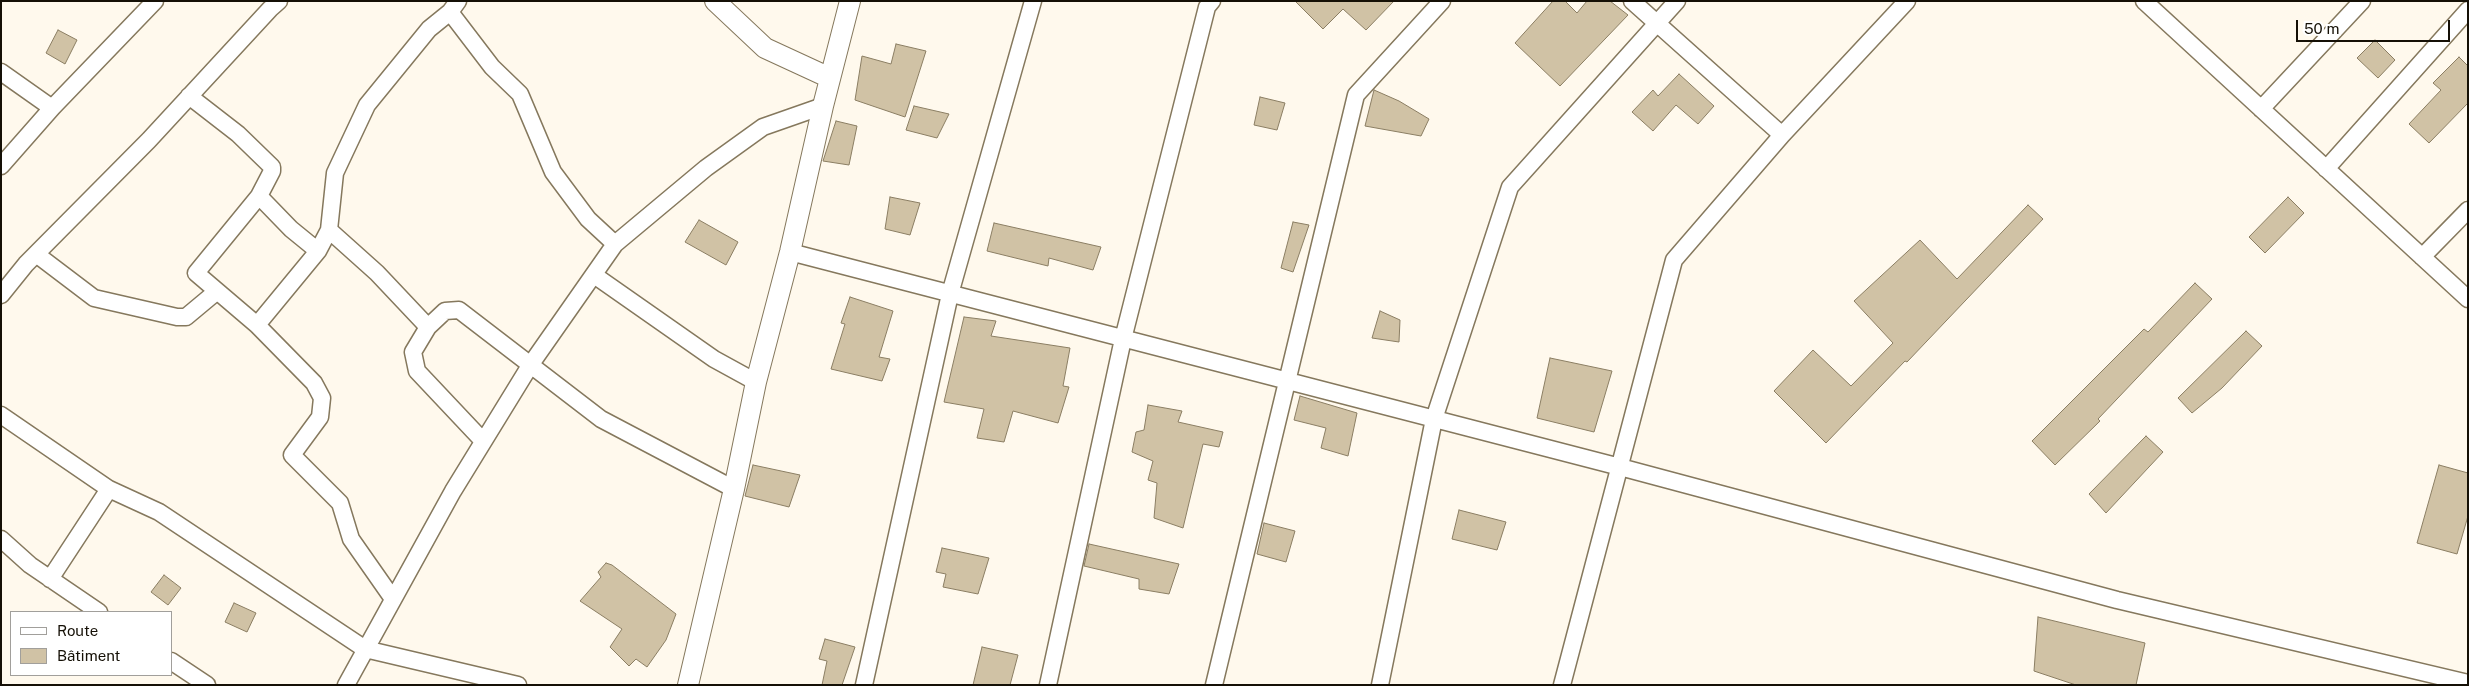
<!DOCTYPE html>
<html>
<head>
<meta charset="utf-8">
<style>
  body { margin:0 }
  #map { position:relative; width:2469px; height:686px; overflow:hidden; background:#fff9ed; font-family:"Public Sans",sans-serif }
  canvas { display:block }
  .frame { position:absolute; inset:0; border:2px solid #151006; pointer-events:none }
  .legend { position:absolute; left:10px; top:611px; width:162px; height:65px; box-sizing:border-box; background:#fff; border:1px solid #a19f9b; margin:0; padding:6px 9px; list-style:none; font-size:15px; color:#151006 }
  .legend li { display:flex; align-items:center; gap:10px; height:25px }
  .legend b { width:25px; border:1px solid #a19f9b }
  .scale { position:absolute; left:2296px; top:20px; width:154px; height:22px; box-sizing:border-box; border:2px solid #151006; border-top:0; padding-left:6px; font-size:15px; line-height:18px; white-space:nowrap; color:#151006; -webkit-text-stroke:4px #fff; paint-order:stroke }
</style>
</head>
<body>
<div id="map">
<canvas width="2469" height="686"></canvas>
<div class="frame"></div>
<ul class="legend">
<li><b style="height:6px;background:#fff"></b>Route</li>
<li><b style="height:14px;background:#d0c2a5"></b>Bâtiment</li>
</ul>
<div class="scale">50 m</div>
</div>
<script>
const context = document.querySelector('canvas').getContext('2d');
context.lineJoin = 'round';
function paint(path, color) {
  context.fillStyle = color;
  context.fill(path, 'evenodd');
}
function poly(rows) {
  const path = new Path2D();
  for (const r of rows) {
    path.moveTo(r[0], r[1]);
    for (let i = 2; i < r.length; i += 2) path.lineTo(r[i], r[i + 1]);
  }
  return path;
}
function strokePath(path, color, width, dash) {
  context.strokeStyle = color;
  context.lineWidth = width;
  context.lineCap = dash ? 'butt' : 'round';
  context.setLineDash(dash || []);
  context.stroke(path);
}
const building = poly([
  [1295,1,1394,1,1366,30,1343,9,1323,29,1295,1],
  [1553,1,1565,1,1577,13,1587,1,1610,1,1628,15,1560,86,1515,43,1553,1],
  [58,30,77,40,65,64,46,53,58,30],
  [2375,40,2395,60,2378,78,2357,58,2375,40],
  [896,44,926,51,905,117,855,100,862,56,891,64,896,44],
  [2459,57,2468,66,2468,103,2429,143,2409,124,2441,90,2433,83,2459,57],
  [1679,74,1714,106,1698,124,1676,105,1653,131,1632,112,1653,90,1658,96,1679,74],
  [1374,90,1399,101,1429,119,1421,136,1365,126,1374,90],
  [1260,97,1285,103,1277,130,1254,125,1260,97],
  [914,106,949,114,937,138,906,130,914,106],
  [836,121,857,126,849,165,823,161,836,121],
  [890,197,920,203,910,235,885,229,890,197],
  [2288,197,2304,213,2265,253,2249,237,2288,197],
  [2028,205,2043,219,1907,362,1905,361,1826,443,1774,391,1813,350,1851,386,1893,343,1854,301,1920,240,1957,279,2028,205],
  [699,220,738,242,726,265,685,242,699,220],
  [1293,222,1309,225,1293,272,1281,268,1293,222],
  [994,223,1101,247,1093,270,1049,258,1048,266,987,251,994,223],
  [2195,283,2212,299,2098,419,2100,421,2055,465,2032,441,2144,329,2148,332,2195,283],
  [850,297,893,311,879,357,890,359,882,381,831,369,845,324,841,323,850,297],
  [1380,311,1400,320,1399,342,1372,338,1380,311],
  [964,317,996,321,991,336,1070,348,1063,386,1069,387,1058,423,1013,411,1004,442,977,438,984,409,944,402,964,317],
  [2246,331,2262,346,2222,388,2192,413,2178,398,2246,331],
  [1550,358,1612,371,1594,432,1537,418,1550,358],
  [1300,396,1357,413,1348,456,1321,448,1326,428,1294,420,1300,396],
  [1148,405,1182,411,1178,422,1223,432,1219,447,1203,444,1183,528,1154,518,1157,483,1148,480,1153,461,1132,452,1136,432,1144,430,1148,405],
  [2146,436,2163,452,2106,513,2089,494,2146,436],
  [753,465,800,475,789,507,745,496,753,465],
  [2439,465,2468,473,2468,516,2457,554,2417,543,2439,465],
  [1459,510,1506,522,1497,550,1452,539,1459,510],
  [1264,523,1295,531,1286,562,1257,554,1264,523],
  [1089,544,1179,564,1169,594,1139,589,1139,579,1084,566,1089,544],
  [942,548,989,558,978,594,943,587,946,574,936,572,942,548],
  [606,563,612,565,676,614,666,640,647,667,636,659,629,666,610,647,622,629,580,601,601,577,598,572,606,563],
  [164,575,181,588,168,605,151,592,164,575],
  [234,603,256,613,247,632,225,622,234,603],
  [2038,617,2145,643,2136,685,2076,685,2034,671,2038,617],
  [825,639,855,647,842,685,822,685,827,661,819,659,825,639],
  [982,647,1018,655,1010,685,973,685,982,647]
]);
const minor = poly([
  [1632,1,1782,135],
  [2144,1,2468,299],
  [450,12,492,67,520,94,553,172,588,219,615,244],
  [1,72,52,108,1,166],
  [189,96,238,134,272,167,272,171,259,196,291,229,318,251],
  [52,108,155,1],
  [2261,109,2362,1],
  [2326,169,2468,10],
  [259,196,196,273,257,325,314,383,322,398,320,417,292,455,340,503,351,539,393,599],
  [329,230,377,273,428,327,413,352,417,371,483,441],
  [790,252,1620,467,2117,600,2468,683],
  [36,254,94,298,177,317,186,317,216,292],
  [2422,257,2468,210],
  [594,275,714,359,756,382],
  [1,295,26,264,149,140,270,9,279,1],
  [257,325,318,251,329,230,335,173,367,105,429,29,450,12,458,1],
  [428,327,445,311,459,310,601,419,734,489],
  [1,415,109,489,159,512,365,649,518,685],
  [1,539,30,565,99,612],
  [50,579,109,489],
  [171,661,207,685],
  [346,685,453,491,531,364,615,244,706,168,763,127,823,106],
  [864,685,950,294,1033,1],
  [1048,685,1123,339,1207,7,1212,1],
  [1214,685,1356,95,1442,1],
  [1380,685,1434,419,1510,187,1677,1],
  [1562,685,1674,260,1782,135,1907,1]
]);
const tertiary = poly([
  [715,1,765,48,830,78],
  [688,685,734,489,756,382,790,252,823,106,850,1]
]);
paint(building, '#d0c2a5');
strokePath(building, '#8b7e63', 1);
strokePath(minor, '#85785d', 19);
strokePath(tertiary, '#85785d', 22);
strokePath(minor, '#fff', 16);
strokePath(tertiary, '#fff', 20);
</script>
</body>
</html>
